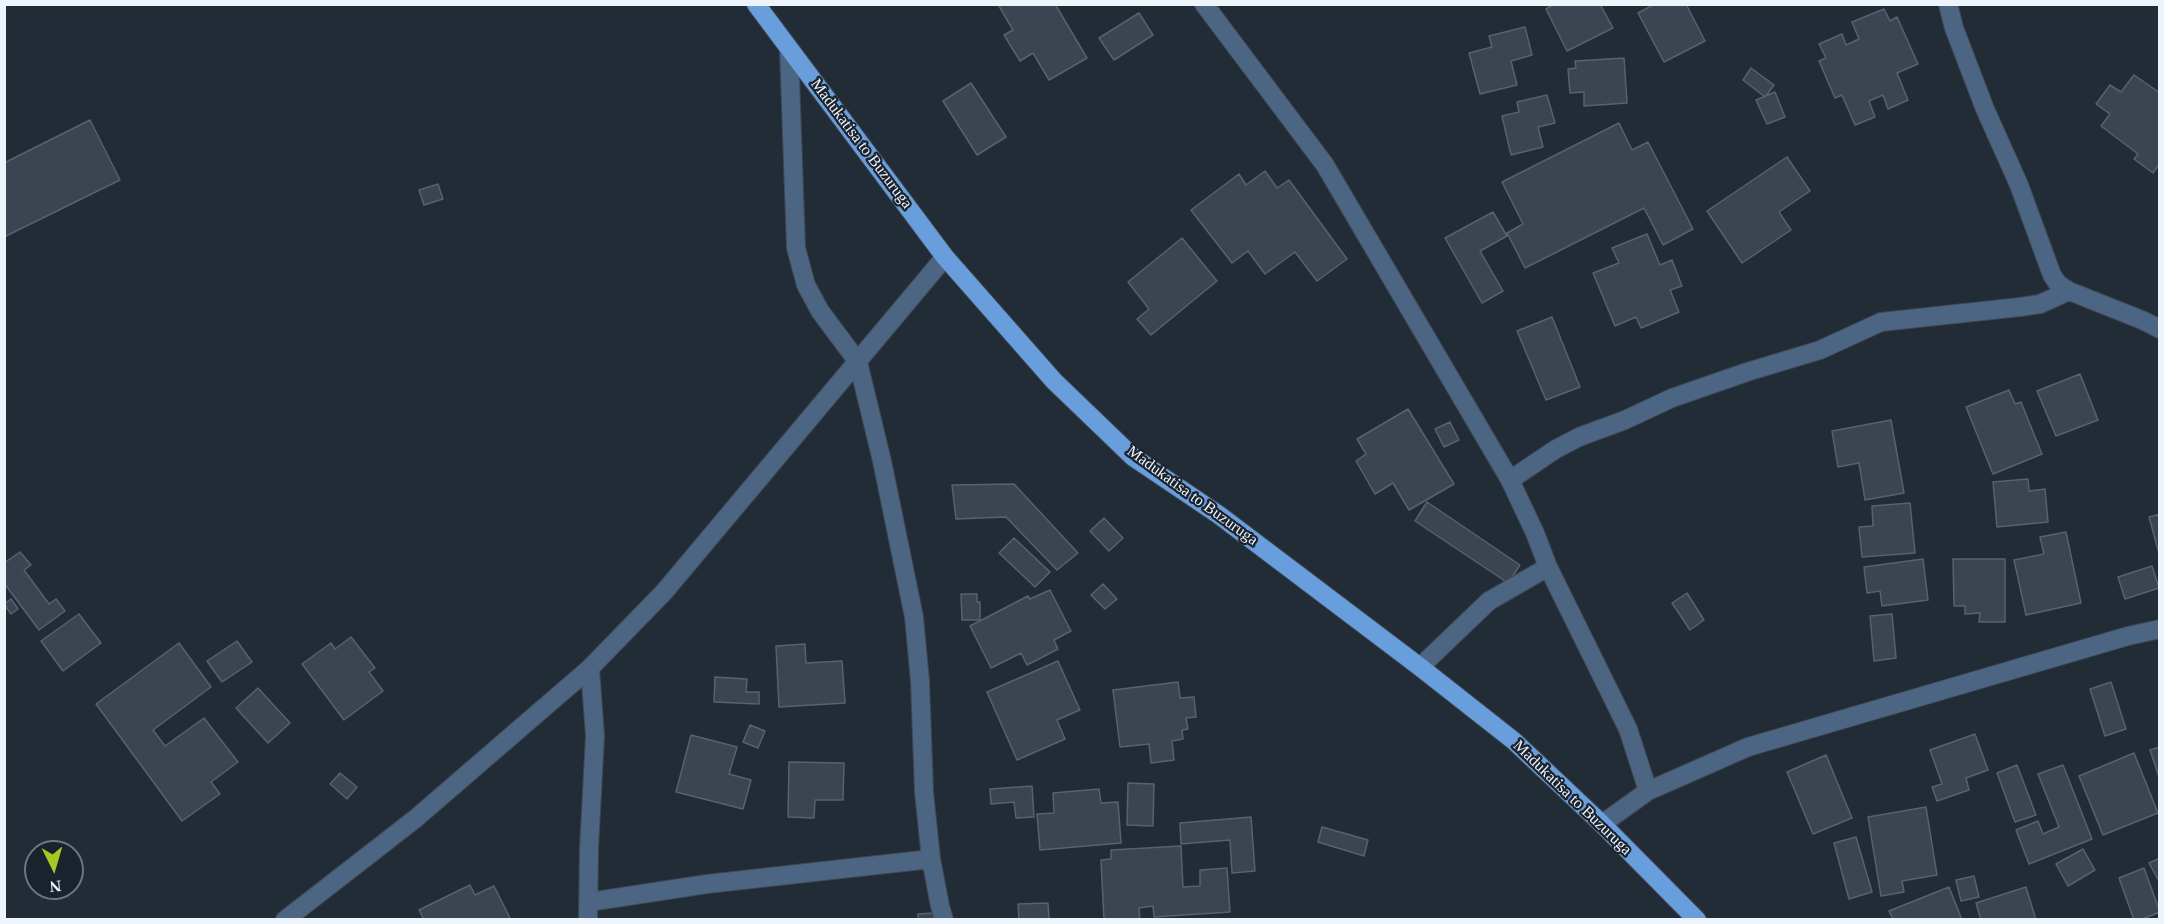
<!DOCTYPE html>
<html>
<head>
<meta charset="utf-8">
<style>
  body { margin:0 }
  #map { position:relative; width:2164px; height:924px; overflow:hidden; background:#222c37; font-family:"Times New Roman",serif }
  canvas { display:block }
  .frame { position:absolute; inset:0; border:6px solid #eef4fc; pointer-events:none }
  .north { position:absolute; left:24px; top:840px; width:60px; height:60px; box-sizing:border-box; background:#19222d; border:2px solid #6e7680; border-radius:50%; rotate:175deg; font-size:16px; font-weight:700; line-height:24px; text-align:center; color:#eef4fc }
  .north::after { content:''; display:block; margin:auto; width:21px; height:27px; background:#a5c823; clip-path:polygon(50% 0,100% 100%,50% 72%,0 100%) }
</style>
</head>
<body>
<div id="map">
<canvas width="2164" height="924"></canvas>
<div class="frame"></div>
<div class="north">N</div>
</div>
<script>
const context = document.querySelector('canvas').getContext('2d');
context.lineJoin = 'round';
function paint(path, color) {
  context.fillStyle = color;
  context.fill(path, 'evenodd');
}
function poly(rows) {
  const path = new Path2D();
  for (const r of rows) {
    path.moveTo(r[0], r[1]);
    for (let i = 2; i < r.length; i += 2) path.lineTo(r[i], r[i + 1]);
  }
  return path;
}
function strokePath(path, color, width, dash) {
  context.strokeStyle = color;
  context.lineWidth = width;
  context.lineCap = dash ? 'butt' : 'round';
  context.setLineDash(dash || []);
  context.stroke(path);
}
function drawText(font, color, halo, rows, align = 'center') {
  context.font = font + ' "Times New Roman",serif';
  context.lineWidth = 4.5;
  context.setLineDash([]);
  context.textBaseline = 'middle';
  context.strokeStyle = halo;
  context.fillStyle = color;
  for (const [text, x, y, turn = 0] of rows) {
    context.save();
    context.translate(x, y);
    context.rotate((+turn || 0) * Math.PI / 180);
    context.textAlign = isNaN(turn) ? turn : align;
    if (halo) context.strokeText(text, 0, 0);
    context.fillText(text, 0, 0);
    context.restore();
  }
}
const building = poly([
  [1002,4,1055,4,1087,58,1049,80,1033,53,1020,61,1004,35,1013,30,999,6,1002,4],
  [1554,4,1600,4,1613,28,1567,51,1546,9,1554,4],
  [1655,4,1686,4,1705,41,1664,62,1638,13,1655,4],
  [1884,9,1890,21,1897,17,1918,64,1897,73,1908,100,1888,109,1883,95,1869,101,1875,117,1855,125,1842,95,1835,98,1819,61,1826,58,1819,44,1842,34,1846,45,1859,39,1852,22,1884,9],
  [1139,13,1153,35,1114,60,1099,38,1139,13],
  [1525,27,1532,55,1511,61,1517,85,1480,94,1469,53,1492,47,1489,36,1525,27],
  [1624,58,1627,103,1584,106,1584,92,1570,93,1568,69,1576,68,1575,61,1624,58],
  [1751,68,1774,85,1765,97,1743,80,1751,68],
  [2134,75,2160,93,2160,163,2153,173,2134,159,2138,154,2101,126,2110,114,2096,104,2110,85,2121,92,2134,75],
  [971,83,1006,137,977,155,943,101,971,83],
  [1775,92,1785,117,1767,124,1756,100,1775,92],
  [1547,95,1555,123,1538,127,1543,147,1511,155,1502,116,1519,112,1517,102,1547,95],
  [90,120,120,180,4,237,4,163,90,120],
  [1619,123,1632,150,1648,142,1693,229,1663,245,1644,208,1525,268,1507,233,1523,224,1502,182,1619,123],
  [1787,157,1810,191,1779,212,1791,230,1742,263,1707,211,1787,157],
  [1265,171,1277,188,1289,180,1347,259,1317,281,1295,252,1265,274,1248,251,1232,263,1191,210,1239,174,1246,185,1265,171],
  [438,184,443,199,424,205,419,190,438,184],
  [1493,212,1507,236,1480,251,1503,291,1482,303,1445,238,1493,212],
  [1647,234,1660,265,1672,260,1682,286,1670,290,1679,312,1641,328,1636,317,1615,326,1593,273,1619,263,1612,248,1647,234],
  [1182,238,1217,281,1151,335,1137,319,1149,309,1128,282,1182,238],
  [1552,317,1580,387,1546,400,1517,331,1552,317],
  [2080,374,2098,420,2056,436,2037,391,2080,374],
  [2009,390,2015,404,2021,402,2042,454,1993,474,1966,407,2009,390],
  [1408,409,1454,484,1409,510,1393,483,1375,494,1356,461,1366,454,1357,439,1408,409],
  [1891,420,1904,493,1865,500,1859,463,1838,467,1832,431,1891,420],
  [1450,422,1459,440,1444,447,1435,429,1450,422],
  [2028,479,2029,491,2045,489,2048,522,1997,527,1993,482,2028,479],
  [1014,484,1078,553,1057,570,1006,517,956,519,952,485,1014,484],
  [1427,502,1520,565,1508,583,1415,521,1427,502],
  [1910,503,1915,553,1862,557,1859,527,1873,526,1872,506,1910,503],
  [2160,514,2160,557,2149,517,2160,514],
  [1104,518,1123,538,1109,551,1090,531,1104,518],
  [2066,532,2081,603,2026,615,2014,560,2044,554,2040,537,2066,532],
  [1014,538,1050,572,1035,587,999,553,1014,538],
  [20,552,31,565,24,570,49,604,56,599,65,611,39,630,4,583,4,563,20,552],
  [1923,559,1928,600,1882,606,1880,591,1867,593,1864,567,1923,559],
  [1953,559,2005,559,2005,622,1979,622,1980,613,1965,614,1965,606,1954,606,1953,559],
  [2152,566,2159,588,2125,599,2118,577,2152,566],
  [1103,584,1117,599,1105,609,1091,595,1103,584],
  [1050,590,1071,631,1054,640,1058,649,1027,665,1021,653,991,668,970,626,1028,596,1030,599,1050,590],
  [1687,593,1704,620,1690,630,1672,603,1687,593],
  [961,594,977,594,977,602,980,602,980,620,962,620,961,594],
  [11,599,18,609,11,614,4,604,11,599],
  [79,614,101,643,63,671,41,641,79,614],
  [1892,614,1896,658,1874,661,1870,616,1892,614],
  [351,637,375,668,369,672,383,691,344,720,302,664,331,643,335,649,351,637],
  [237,641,252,662,222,682,207,661,237,641],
  [179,643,211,687,153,730,165,746,204,718,238,762,211,782,220,794,182,821,96,704,179,643],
  [805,644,806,663,842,661,845,703,779,707,776,646,805,644],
  [1058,661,1080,710,1057,720,1065,739,1017,760,987,692,1058,661],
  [715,677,747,679,746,692,759,692,759,704,714,702,715,677],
  [1178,682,1180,698,1194,697,1196,717,1186,718,1188,729,1182,730,1183,739,1172,741,1174,760,1151,763,1149,744,1120,747,1113,690,1178,682],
  [2111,682,2126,729,2105,736,2090,689,2111,682],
  [258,688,290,723,268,743,236,708,258,688],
  [750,725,765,731,758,748,743,742,750,725],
  [1975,734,1988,770,1966,778,1969,790,1937,801,1932,787,1942,784,1930,750,1975,734],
  [691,735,737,747,729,774,751,780,743,809,676,792,691,735],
  [2160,747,2160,780,2150,750,2160,747],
  [2134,753,2158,813,2103,835,2079,776,2134,753],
  [1826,755,1852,818,1813,834,1787,772,1826,755],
  [789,762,844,763,843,800,815,800,814,818,788,817,789,762],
  [2017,765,2036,815,2015,822,1997,773,2017,765],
  [2063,765,2092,839,2029,864,2016,830,2038,821,2043,834,2059,827,2038,774,2063,765],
  [340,773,357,787,347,799,330,784,340,773],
  [1128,783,1154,784,1153,826,1127,825,1128,783],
  [1032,786,1034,817,1016,818,1014,802,991,804,990,789,1032,786],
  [1099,789,1101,803,1118,802,1121,843,1040,850,1037,814,1054,813,1053,793,1099,789],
  [1926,807,1937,875,1902,881,1904,892,1881,896,1868,817,1926,807],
  [1251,817,1255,871,1232,873,1230,840,1181,844,1180,823,1251,817],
  [1322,827,1368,840,1364,856,1318,842,1322,827],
  [1856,837,1872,892,1849,899,1834,843,1856,837],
  [1181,846,1183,887,1200,886,1200,870,1227,868,1230,912,1154,917,1153,906,1139,908,1140,920,1104,920,1101,860,1111,859,1111,850,1181,846],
  [2083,849,2095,870,2068,886,2056,864,2083,849],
  [2160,858,2160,883,2149,863,2160,858],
  [2144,868,2160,912,2140,920,2134,920,2119,878,2144,868],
  [1974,876,1979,897,1961,901,1956,880,1974,876],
  [470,885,475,895,494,886,511,920,424,920,419,910,470,885],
  [1949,887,1962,920,1893,920,1889,911,1949,887],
  [2026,887,2036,920,1981,920,1976,903,2026,887],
  [1048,903,1049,919,1019,920,1018,904,1048,903],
  [933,913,934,920,918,920,918,914,933,913]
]);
const minor = poly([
  [1204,4,1325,165,1510,480,1535,533,1548,567,1628,729,1648,791],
  [1948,4,1954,28,1985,109,2019,185,2052,275,2058,284,2069,291,2142,320,2160,329],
  [789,49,796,248,806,285,820,311,858,362,882,461,914,617,920,681,924,792,931,859,940,906,944,920],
  [1510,480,1556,449,1579,437,1625,420,1672,398,1747,372,1820,350,1881,322,2020,307,2040,304,2069,291],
  [1420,667,1489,601,1548,567],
  [1602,824,1648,791,1748,747,2128,636,2160,629],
  [589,902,707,884,931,859],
  [285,920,415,819,590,668,664,592,945,257],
  [588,920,589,849,595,736,590,668]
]);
const major = poly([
  [756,4,945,257,1054,381,1133,457,1219,515,1420,667,1514,741,1602,824,1697,920]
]);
const streetNames = [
  ["Madukatisa to Buzuruga",861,144,53],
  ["Madukatisa to Buzuruga",1192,496,36],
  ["Madukatisa to Buzuruga",1572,798,44]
];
paint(building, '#3b4552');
strokePath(building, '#57626f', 1.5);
strokePath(minor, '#3f4853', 20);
strokePath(major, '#3f4853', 20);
strokePath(minor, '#4c6583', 18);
strokePath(major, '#699edc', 18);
drawText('16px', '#eef4fc', '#19222d', streetNames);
</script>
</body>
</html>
